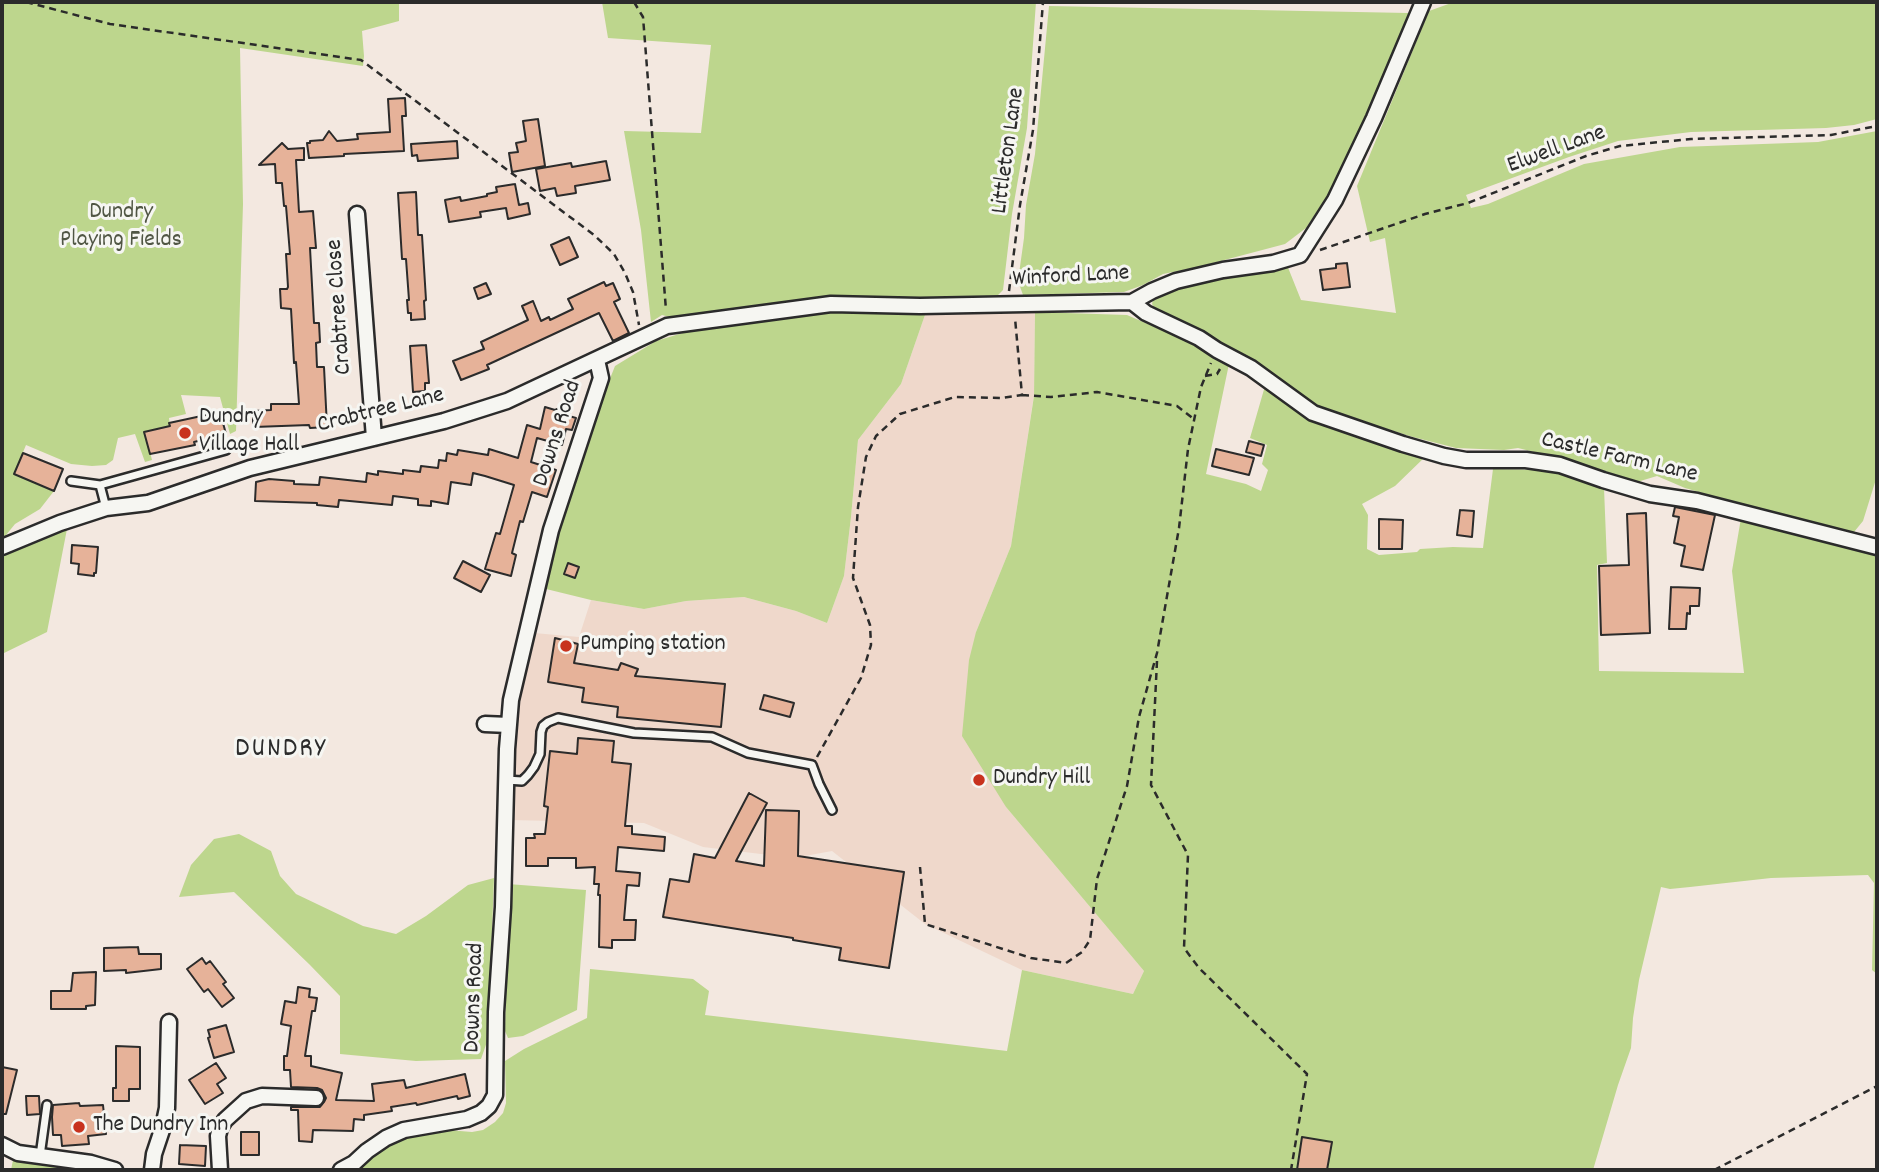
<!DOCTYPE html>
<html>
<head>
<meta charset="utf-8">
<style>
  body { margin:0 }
  #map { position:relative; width:1879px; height:1172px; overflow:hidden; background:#f3e8e0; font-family:Dekko,sans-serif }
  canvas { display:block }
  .frame { position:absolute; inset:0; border:4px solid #2b2b2b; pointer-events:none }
</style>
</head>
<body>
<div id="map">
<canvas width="1879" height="1172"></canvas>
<div class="frame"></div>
</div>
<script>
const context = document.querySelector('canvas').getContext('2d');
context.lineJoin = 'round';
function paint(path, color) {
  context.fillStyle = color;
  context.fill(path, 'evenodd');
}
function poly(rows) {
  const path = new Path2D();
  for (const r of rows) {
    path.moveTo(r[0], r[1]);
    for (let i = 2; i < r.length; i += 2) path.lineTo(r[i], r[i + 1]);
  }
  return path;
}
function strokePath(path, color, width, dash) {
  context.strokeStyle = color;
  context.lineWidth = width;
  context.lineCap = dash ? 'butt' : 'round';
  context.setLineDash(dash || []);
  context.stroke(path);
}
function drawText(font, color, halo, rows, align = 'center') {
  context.font = font + ' Dekko,sans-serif';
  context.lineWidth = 6;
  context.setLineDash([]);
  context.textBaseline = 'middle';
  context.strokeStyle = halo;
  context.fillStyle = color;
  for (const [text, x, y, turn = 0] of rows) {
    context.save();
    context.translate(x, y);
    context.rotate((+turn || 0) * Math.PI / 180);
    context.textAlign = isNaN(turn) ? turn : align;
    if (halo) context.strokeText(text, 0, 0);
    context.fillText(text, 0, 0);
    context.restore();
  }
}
const built = poly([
  [926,312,1035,312,1034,395,1011,546,976,632,1006,807,1144,971,1133,994,1022,970,925,924,832,851,794,858,703,847,644,823,510,820,519,702,534,633,579,637,591,600,644,609,686,601,744,597,796,611,827,623,844,576,851,517,858,440,901,384]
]);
const green = poly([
  [2,2,399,2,399,21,362,31,364,56,363,66,240,48,243,204,236,431,230,434,220,397,181,395,186,414,169,418,170,426,145,432,152,460,145,462,135,434,118,438,113,460,106,465,92,466,71,464,26,445,14,474,54,491,40,509,15,524,2,540],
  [602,2,1036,2,1027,128,1012,214,1003,290,998,295,987,298,822,298,789,302,697,319,678,319,662,315,651,322,641,230,624,131,701,133,711,45,608,38],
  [1454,2,1877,2,1877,119,1854,125,1826,128,1691,132,1618,141,1569,157,1466,195,1471,208,1488,204,1584,164,1680,147,1818,142,1877,131,1877,476,1863,521,1854,532,1841,532,1758,509,1685,488,1657,476,1637,482,1602,473,1566,460,1518,448,1504,450,1456,448,1413,437,1315,407,1245,357,1213,339,1156,310,1152,304,1154,296,1202,279,1287,265,1301,300,1396,313,1385,238,1370,242,1357,186,1429,11],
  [1049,6,1408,13,1408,21,1360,133,1334,186,1306,228,1285,244,1198,267,1163,274,1143,285,1124,292,1023,295,1018,281,1024,238,1026,205,1035,154],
  [833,310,926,312,901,384,858,440,851,517,844,576,827,623,796,611,744,597,686,601,644,609,591,600,542,588,588,434,615,366,656,341,686,332,801,313],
  [1035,312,1127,315,1208,350,1229,364,1206,474,1246,484,1261,491,1268,470,1262,464,1267,445,1250,438,1265,386,1300,414,1426,456,1395,486,1362,504,1368,515,1367,549,1379,555,1417,552,1420,549,1453,547,1483,548,1493,469,1552,470,1604,488,1607,563,1597,565,1599,671,1744,673,1732,571,1741,518,1877,552,1877,974,1872,970,1874,883,1868,875,1771,878,1690,887,1670,889,1661,887,1639,980,1633,1018,1631,1048,1618,1085,1593,1170,359,1170,365,1163,383,1149,407,1136,421,1131,448,1130,472,1132,483,1130,495,1122,503,1113,506,1103,505,1061,524,1049,587,1018,590,969,693,979,709,991,705,1015,1007,1051,1022,970,1133,994,1144,971,1006,807,962,736,969,660,976,632,1011,546,1034,396],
  [67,529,47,632,2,654,2,555],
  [239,834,271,851,280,876,296,894,363,926,396,934,426,916,468,885,494,878,488,1039,481,1059,416,1061,340,1054,340,996,309,964,234,892,179,897,191,865,214,839],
  [508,884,586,890,577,1010,523,1036,508,1038,505,1031],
  [13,1160,94,1169,99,1170,11,1170]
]);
const building = poly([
  [405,98,406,116,402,116,404,151,344,154,344,156,309,158,307,143,310,143,310,141,323,140,329,131,337,141,358,139,357,134,390,132,388,99,405,98],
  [538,119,545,166,512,172,509,153,518,152,516,143,526,141,523,121,538,119],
  [457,141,458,158,418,161,417,155,412,156,411,144,457,141],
  [282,143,288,149,304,148,304,160,296,160,299,212,313,211,316,248,310,248,312,285,314,323,319,323,320,342,316,343,317,367,324,367,327,427,310,428,309,425,254,427,253,425,253,411,271,410,271,404,299,404,296,362,294,363,291,309,281,308,280,289,287,289,288,287,286,254,290,254,286,206,284,206,282,183,276,183,275,164,259,165,282,143],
  [606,161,610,180,575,186,576,193,557,196,555,188,540,191,536,169,571,163,572,167,606,161],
  [515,184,519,205,528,203,530,214,508,219,506,208,480,212,481,217,449,222,445,200,460,197,461,201,487,196,487,194,497,192,496,187,515,184],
  [416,192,418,235,422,235,426,300,424,301,425,319,411,320,411,313,408,313,407,300,409,300,406,259,402,259,398,193,416,192],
  [569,237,578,257,560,265,551,245,569,237],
  [1347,263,1350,287,1323,290,1320,270,1336,268,1336,264,1347,263],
  [604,282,606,286,613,283,620,299,614,302,629,333,613,341,599,313,487,365,489,369,461,380,453,361,484,349,481,342,528,320,522,306,533,301,541,321,549,317,550,320,573,309,568,299,604,282],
  [486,283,491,294,478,299,474,288,486,283],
  [426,345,429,383,425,383,425,391,413,392,410,346,426,345],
  [572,402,569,416,576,418,572,430,566,429,562,445,537,438,531,462,556,470,547,497,532,492,523,522,520,521,512,553,516,555,511,576,485,569,496,533,500,534,514,485,485,476,473,473,471,485,451,482,448,504,431,501,431,506,418,505,418,499,393,496,392,505,339,500,338,507,317,505,317,503,255,501,256,482,269,479,294,481,294,484,319,485,320,477,366,482,367,473,378,475,378,471,403,474,403,470,420,472,421,466,438,468,439,460,446,461,447,453,457,455,458,450,488,455,489,449,518,458,527,425,540,429,545,407,555,410,572,402],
  [220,412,226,434,194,442,195,445,150,454,144,432,170,426,169,423,220,412],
  [1249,441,1264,445,1261,456,1246,452,1249,441],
  [1216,449,1254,458,1249,475,1212,466,1216,449],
  [23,453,63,469,54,491,14,474,23,453],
  [1675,507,1715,515,1703,570,1681,566,1685,546,1674,543,1679,517,1673,516,1675,507],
  [1460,510,1474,511,1472,537,1457,535,1460,510],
  [1646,513,1650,633,1601,635,1599,566,1629,565,1627,514,1646,513],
  [1379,519,1403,520,1402,549,1379,549,1379,519],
  [72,545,98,547,96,573,94,573,94,576,78,574,79,564,71,563,72,545],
  [463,561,490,575,481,592,454,578,463,561],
  [568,563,579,567,575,578,564,574,568,563],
  [1671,587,1700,588,1699,606,1690,606,1690,614,1687,613,1686,629,1669,629,1671,587],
  [555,638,578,644,574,663,618,670,621,663,638,669,635,676,725,684,721,727,617,717,618,707,582,702,584,688,548,682,555,638],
  [764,695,794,703,790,717,760,709,764,695],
  [578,738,614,741,612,762,631,764,625,826,632,826,632,834,665,837,664,851,618,847,616,871,640,873,639,886,627,885,624,920,636,920,635,940,612,940,612,948,599,947,600,895,598,895,599,884,594,884,595,867,576,868,576,858,548,858,548,866,526,866,526,838,535,838,534,834,545,834,548,807,544,806,550,751,577,754,578,738],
  [749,793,767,803,736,861,764,866,766,810,799,811,798,856,904,872,889,968,839,960,841,948,793,940,793,938,663,917,670,879,689,882,694,854,715,858,749,793],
  [138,947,139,954,161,954,161,969,126,973,126,970,104,971,104,948,138,947],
  [202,958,206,964,210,961,226,982,223,984,234,998,222,1007,208,989,204,992,187,969,202,958],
  [96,972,95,1005,86,1006,86,1009,51,1009,51,991,71,991,73,973,96,972],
  [298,987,310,989,309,997,317,998,315,1011,312,1011,305,1056,311,1056,311,1066,342,1073,336,1100,374,1101,372,1084,404,1080,406,1088,465,1074,470,1096,458,1099,457,1096,417,1105,416,1103,391,1107,392,1111,364,1115,364,1120,354,1119,353,1131,313,1130,312,1142,299,1141,298,1110,291,1110,291,1107,320,1107,324,1102,326,1098,322,1090,317,1088,291,1087,290,1070,284,1070,284,1056,287,1056,291,1026,281,1024,285,1001,296,1003,298,987],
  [226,1025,234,1052,214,1058,208,1038,210,1037,208,1030,226,1025],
  [116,1046,140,1047,140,1089,129,1089,129,1101,113,1101,113,1088,116,1088,116,1046],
  [216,1063,226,1078,217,1084,223,1093,205,1104,189,1080,216,1063],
  [2,1067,17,1070,6,1114,2,1114,2,1067],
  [26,1096,39,1096,40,1114,27,1115,26,1096],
  [79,1103,80,1106,103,1105,106,1134,88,1136,89,1144,62,1146,61,1135,53,1135,52,1117,53,1105,79,1103],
  [241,1132,259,1132,259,1155,241,1155,241,1132],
  [1302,1137,1332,1142,1327,1170,1297,1170,1302,1137],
  [180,1145,206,1146,205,1166,179,1164,180,1145]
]);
const path = poly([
  [26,2,110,24,361,60,594,235,614,254,625,273,633,292,639,325],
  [634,2,643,17,666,310],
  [1320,250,1425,214,1468,203,1586,156,1620,146,1691,139,1831,135,1877,126],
  [1009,291,1020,205,1033,130,1043,2],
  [1205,376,1217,374,1220,369],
  [1022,395,1051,397,1097,392,1177,406,1195,420],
  [1157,661,1151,785,1188,855,1184,948,1199,968,1307,1074,1291,1170],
  [817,757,861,678,871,645,870,625,853,578,858,507,866,457,876,436,900,414,955,397,1002,398,1022,395,1015,318],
  [920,867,925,924,1031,958,1066,963,1082,952,1090,940,1097,879,1127,786,1139,717,1157,653,1179,528,1188,449,1201,387,1211,363],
  [1714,1170,1877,1086]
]);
const service = poly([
  [71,481,100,485],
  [106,508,100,485,226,450],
  [506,780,522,781,528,775,534,767,540,754,541,732,543,726,548,722,558,718,634,733,712,737,748,753,812,765,819,784,832,810],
  [40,1156,47,1105]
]);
const minor = poly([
  [357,214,374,438],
  [1132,302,1146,313,1199,338,1217,350,1251,368,1313,413,1403,444,1444,456,1466,460,1526,460,1560,465,1603,480,1650,494,1697,501,1877,547],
  [2,547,60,523,106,508,148,503,250,468,444,421,507,401,667,326,831,304,920,306,1132,302,1152,291,1176,281,1223,270,1273,263,1300,255,1335,200,1374,118,1423,2],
  [485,724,509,725],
  [2,1145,18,1153,91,1163,115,1170],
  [152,1170,154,1154,163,1127,167,1108,169,1022],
  [220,1170,218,1136,220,1128,225,1120,246,1101,262,1096,316,1098],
  [341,1170,354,1163,367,1151,386,1138,404,1130,467,1119,481,1113,489,1106,495,1095,496,1012,503,907,507,749,511,700,551,530,601,378,597,360]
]);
const markers = [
  [185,433,7,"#c8321e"],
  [566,646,7,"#c8321e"],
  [979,780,7,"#c8321e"],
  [79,1127,7,"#c8321e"]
];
const streetNames = [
  ["Littleton Lane",1010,151,-82],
  ["Elwell Lane",1557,151,-20],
  ["Winford Lane",1071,278,-3],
  ["Crabtree Close",341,307,-94],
  ["Crabtree Lane",381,412,-14],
  ["Downs Road",559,434,-72],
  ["Castle Farm Lane",1619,459,13],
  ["Downs Road",476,998,-88]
];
const parkNames = [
  ["Dundry",121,214],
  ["Playing Fields",121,242]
];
const poiNames = [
  ["Dundry",199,419],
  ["Village Hall",199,447],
  ["Pumping station",580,646],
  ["Dundry Hill",993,780],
  ["The Dundry Inn",93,1127]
];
const quarterNames = [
  ["DUNDRY",281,751]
];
paint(built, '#efd8cb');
paint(green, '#bdd68d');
paint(building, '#e6b299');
strokePath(building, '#2b2b2b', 2);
strokePath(service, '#2b2b2b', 12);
strokePath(minor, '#2b2b2b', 19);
strokePath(path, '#2b2b2b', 2.5, [7, 5]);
strokePath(service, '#f6f6f2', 7);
strokePath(minor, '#f6f6f2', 14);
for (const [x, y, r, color] of markers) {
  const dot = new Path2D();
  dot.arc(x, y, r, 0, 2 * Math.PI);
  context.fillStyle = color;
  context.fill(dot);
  strokePath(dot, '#f6f6f2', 2.5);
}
drawText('24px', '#2b2b2b', '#f6f6f2', streetNames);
drawText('24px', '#505644', '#f6f6f2', parkNames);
drawText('24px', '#2b2b2b', '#f6f6f2', poiNames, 'left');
context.letterSpacing = '2px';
drawText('28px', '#2b2b2b', '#f6f6f2', quarterNames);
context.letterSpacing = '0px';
</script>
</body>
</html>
